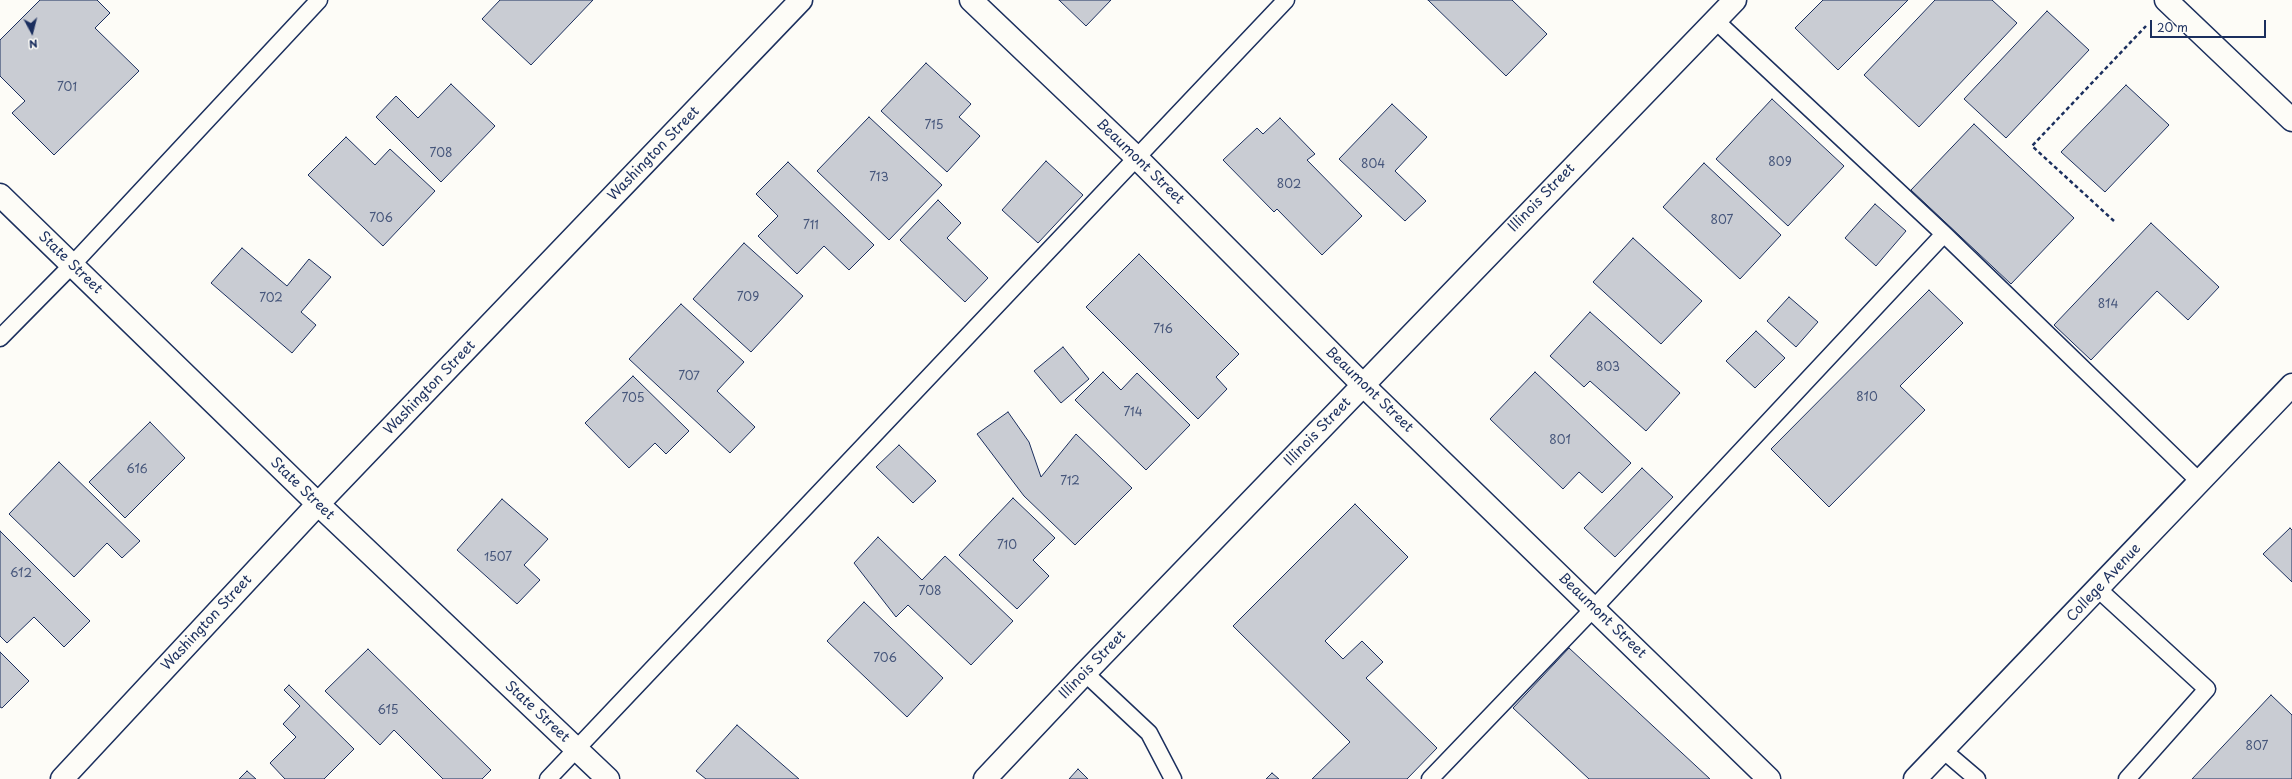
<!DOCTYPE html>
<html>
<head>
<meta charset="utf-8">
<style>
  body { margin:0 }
  #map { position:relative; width:2292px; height:779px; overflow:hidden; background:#fdfcf7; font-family:"Playpen Sans",sans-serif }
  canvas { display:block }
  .north { position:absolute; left:12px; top:12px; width:40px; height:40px; -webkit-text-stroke:3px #fdfcf7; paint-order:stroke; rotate:173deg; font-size:11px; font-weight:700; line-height:16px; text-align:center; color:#1b2f5e }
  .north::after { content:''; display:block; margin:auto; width:14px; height:18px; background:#1b2f5e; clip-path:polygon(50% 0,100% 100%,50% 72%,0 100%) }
  .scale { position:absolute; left:2150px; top:20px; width:116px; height:18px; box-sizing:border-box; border:2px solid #1b2f5e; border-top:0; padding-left:5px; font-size:12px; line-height:14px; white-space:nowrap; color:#1b2f5e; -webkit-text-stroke:3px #fdfcf7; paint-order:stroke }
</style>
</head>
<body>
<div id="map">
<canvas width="2292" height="779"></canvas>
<div class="north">N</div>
<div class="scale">20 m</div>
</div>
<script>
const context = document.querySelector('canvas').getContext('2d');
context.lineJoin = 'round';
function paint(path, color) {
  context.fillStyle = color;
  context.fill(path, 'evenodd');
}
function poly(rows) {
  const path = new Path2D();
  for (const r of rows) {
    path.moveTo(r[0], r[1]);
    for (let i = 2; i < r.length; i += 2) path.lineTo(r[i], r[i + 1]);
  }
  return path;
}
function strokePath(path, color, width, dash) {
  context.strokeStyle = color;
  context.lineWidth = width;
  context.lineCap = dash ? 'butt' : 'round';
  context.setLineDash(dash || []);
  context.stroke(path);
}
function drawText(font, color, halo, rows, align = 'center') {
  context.font = font + ' "Playpen Sans",sans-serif';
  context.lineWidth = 3;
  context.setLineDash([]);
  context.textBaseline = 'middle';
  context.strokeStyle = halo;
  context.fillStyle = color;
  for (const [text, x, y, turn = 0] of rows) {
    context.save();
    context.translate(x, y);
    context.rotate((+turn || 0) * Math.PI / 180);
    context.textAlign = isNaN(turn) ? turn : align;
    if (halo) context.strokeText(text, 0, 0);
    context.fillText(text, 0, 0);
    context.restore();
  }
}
const building = poly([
  [40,0,97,0,110,13,95,28,139,71,54,155,12,113,25,101,0,76,0,40,40,0],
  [500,0,593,0,531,65,482,19,500,0],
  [1059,0,1111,0,1086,26,1059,0],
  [1428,0,1512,0,1547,34,1506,76,1428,0],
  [1823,0,1908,0,1838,70,1795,28,1823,0],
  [1935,0,1992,0,2017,23,1919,127,1864,75,1935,0],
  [2047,11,2089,50,2006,138,1964,99,2047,11],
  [926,63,971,104,959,117,980,136,947,172,881,111,926,63],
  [451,84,495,126,441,182,376,117,396,96,418,118,451,84],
  [2126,85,2169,125,2105,192,2061,152,2126,85],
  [1772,99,1844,166,1788,226,1716,159,1772,99],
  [1392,104,1427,137,1395,171,1426,201,1405,221,1339,159,1392,104],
  [869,117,942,185,889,240,817,171,869,117],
  [1280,118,1315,154,1307,160,1362,216,1322,255,1277,209,1274,212,1223,160,1257,128,1263,134,1280,118],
  [1974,124,2074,218,2011,284,1911,190,1974,124],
  [346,137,375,165,390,149,435,191,383,246,308,175,346,137],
  [1046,161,1083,195,1038,243,1002,210,1046,161],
  [788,162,874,245,849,270,824,246,797,274,758,236,778,216,756,194,788,162],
  [1704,163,1781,235,1740,279,1663,207,1704,163],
  [938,200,961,223,947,238,988,278,965,302,900,240,938,200],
  [1875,204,1906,231,1876,266,1845,238,1875,204],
  [2151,223,2219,287,2188,320,2157,291,2091,360,2054,325,2151,223],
  [1633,238,1702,301,1661,344,1593,282,1633,238],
  [744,243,803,296,751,352,693,299,744,243],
  [242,248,287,286,309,259,331,277,301,312,316,325,292,353,211,283,242,248],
  [1139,254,1239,354,1216,377,1227,389,1198,419,1086,307,1139,254],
  [1929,290,1963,323,1900,386,1925,410,1829,507,1771,449,1929,290],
  [1789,297,1818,322,1796,347,1767,321,1789,297],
  [681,304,744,362,717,391,755,427,730,453,629,359,681,304],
  [1590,312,1680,393,1646,431,1590,381,1584,387,1550,356,1590,312],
  [1756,331,1785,358,1755,388,1726,361,1756,331],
  [1063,347,1089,379,1061,403,1034,371,1063,347],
  [1103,372,1121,390,1137,373,1190,425,1146,470,1075,400,1103,372],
  [1535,372,1631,463,1602,493,1579,472,1563,489,1490,419,1535,372],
  [633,376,689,431,666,454,655,443,629,468,585,423,633,376],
  [1008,412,1029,442,1041,477,1076,434,1132,488,1075,545,1024,496,977,434,1008,412],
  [150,422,185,458,125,518,89,482,150,422],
  [899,445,936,481,913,503,876,467,899,445],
  [59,462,140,541,122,558,107,543,74,577,9,514,59,462],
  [1642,468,1673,497,1615,557,1584,528,1642,468],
  [1013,498,1055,538,1033,560,1049,576,1017,609,959,555,1013,498],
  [502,499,548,539,524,565,540,580,517,604,457,550,502,499],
  [1355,504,1408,557,1325,641,1343,659,1362,641,1383,662,1366,678,1437,748,1407,779,1312,779,1350,742,1233,626,1355,504],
  [2290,528,2292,530,2292,582,2263,554,2290,528],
  [0,531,90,621,64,647,34,617,7,643,0,636,0,531],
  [878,537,922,580,945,556,1013,621,971,665,908,605,896,617,854,563,878,537],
  [864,602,943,678,907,717,827,641,864,602],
  [1569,648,1710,779,1589,779,1513,708,1569,648],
  [368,649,491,770,482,779,443,779,394,730,380,745,325,691,368,649],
  [0,652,29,681,2,708,0,707,0,652],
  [289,685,354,749,324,779,285,779,270,763,296,737,283,724,300,706,284,690,289,685],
  [2271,695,2292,715,2292,779,2192,779,2271,695],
  [737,725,799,779,706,779,696,771,737,725],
  [1078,769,1088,779,1069,779,1078,769],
  [247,771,256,779,239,779,247,771],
  [1272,773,1279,779,1266,779,1272,773]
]);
const path = poly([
  [2114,221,2032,146,2146,26]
]);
const lane = poly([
  [1716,21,1944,234,2200,482],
  [0,338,72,265,319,0],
  [2098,589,2207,689,2127,779],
  [1085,673,1149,733,1173,779],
  [1943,750,1977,779],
  [548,779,1286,0],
  [1430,779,1594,608,1944,234]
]);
const street = poly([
  [971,0,1137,158,1363,385,1769,779],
  [0,195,318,504,608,779],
  [62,779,318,504,801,0],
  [985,779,1085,673,1735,0]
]);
const secondary = poly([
  [2166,0,2292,120]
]);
const primary = poly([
  [1915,779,2292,385]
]);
const numberNames = [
  ["701",67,88],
  ["715",934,126],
  ["708",441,154],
  ["809",1780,163],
  ["804",1373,165],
  ["713",879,178],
  ["802",1289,185],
  ["706",381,219],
  ["807",1722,221],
  ["711",811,226],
  ["709",748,298],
  ["702",271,299],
  ["814",2108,305],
  ["716",1163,330],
  ["803",1608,368],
  ["707",689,377],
  ["810",1867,398],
  ["705",633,399],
  ["714",1133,413],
  ["801",1560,441],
  ["616",137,470],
  ["712",1070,482],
  ["710",1007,546],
  ["1507",498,558],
  ["612",21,574],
  ["708",930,592],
  ["706",885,659],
  ["615",388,711],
  ["807",2257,747]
];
const streetNames = [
  ["Washington Street",654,154,-46],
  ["Beaumont Street",1140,162,44],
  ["Illinois Street",1542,198,-46],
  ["State Street",70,263,44],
  ["Washington Street",430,388,-46],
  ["Beaumont Street",1369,390,44],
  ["Illinois Street",1318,432,-46],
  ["State Street",302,489,44],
  ["College Avenue",2104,583,-47],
  ["Beaumont Street",1602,616,44],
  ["Washington Street",207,623,-47],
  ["Illinois Street",1093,665,-46],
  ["State Street",537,712,43]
];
paint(building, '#c9ccd3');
strokePath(building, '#1b2f5e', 1);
strokePath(lane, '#1b2f5e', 19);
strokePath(street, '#1b2f5e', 25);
strokePath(secondary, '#1b2f5e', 25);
strokePath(primary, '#1b2f5e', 25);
strokePath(path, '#1b2f5e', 2.5, [4, 3]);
strokePath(lane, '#fdfcf7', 16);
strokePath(street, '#fdfcf7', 22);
strokePath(secondary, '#fdfcf7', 22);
strokePath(primary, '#fdfcf7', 22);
drawText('12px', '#46567b', null, numberNames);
drawText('14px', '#1b2f5e', '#fdfcf7', streetNames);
</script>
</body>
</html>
